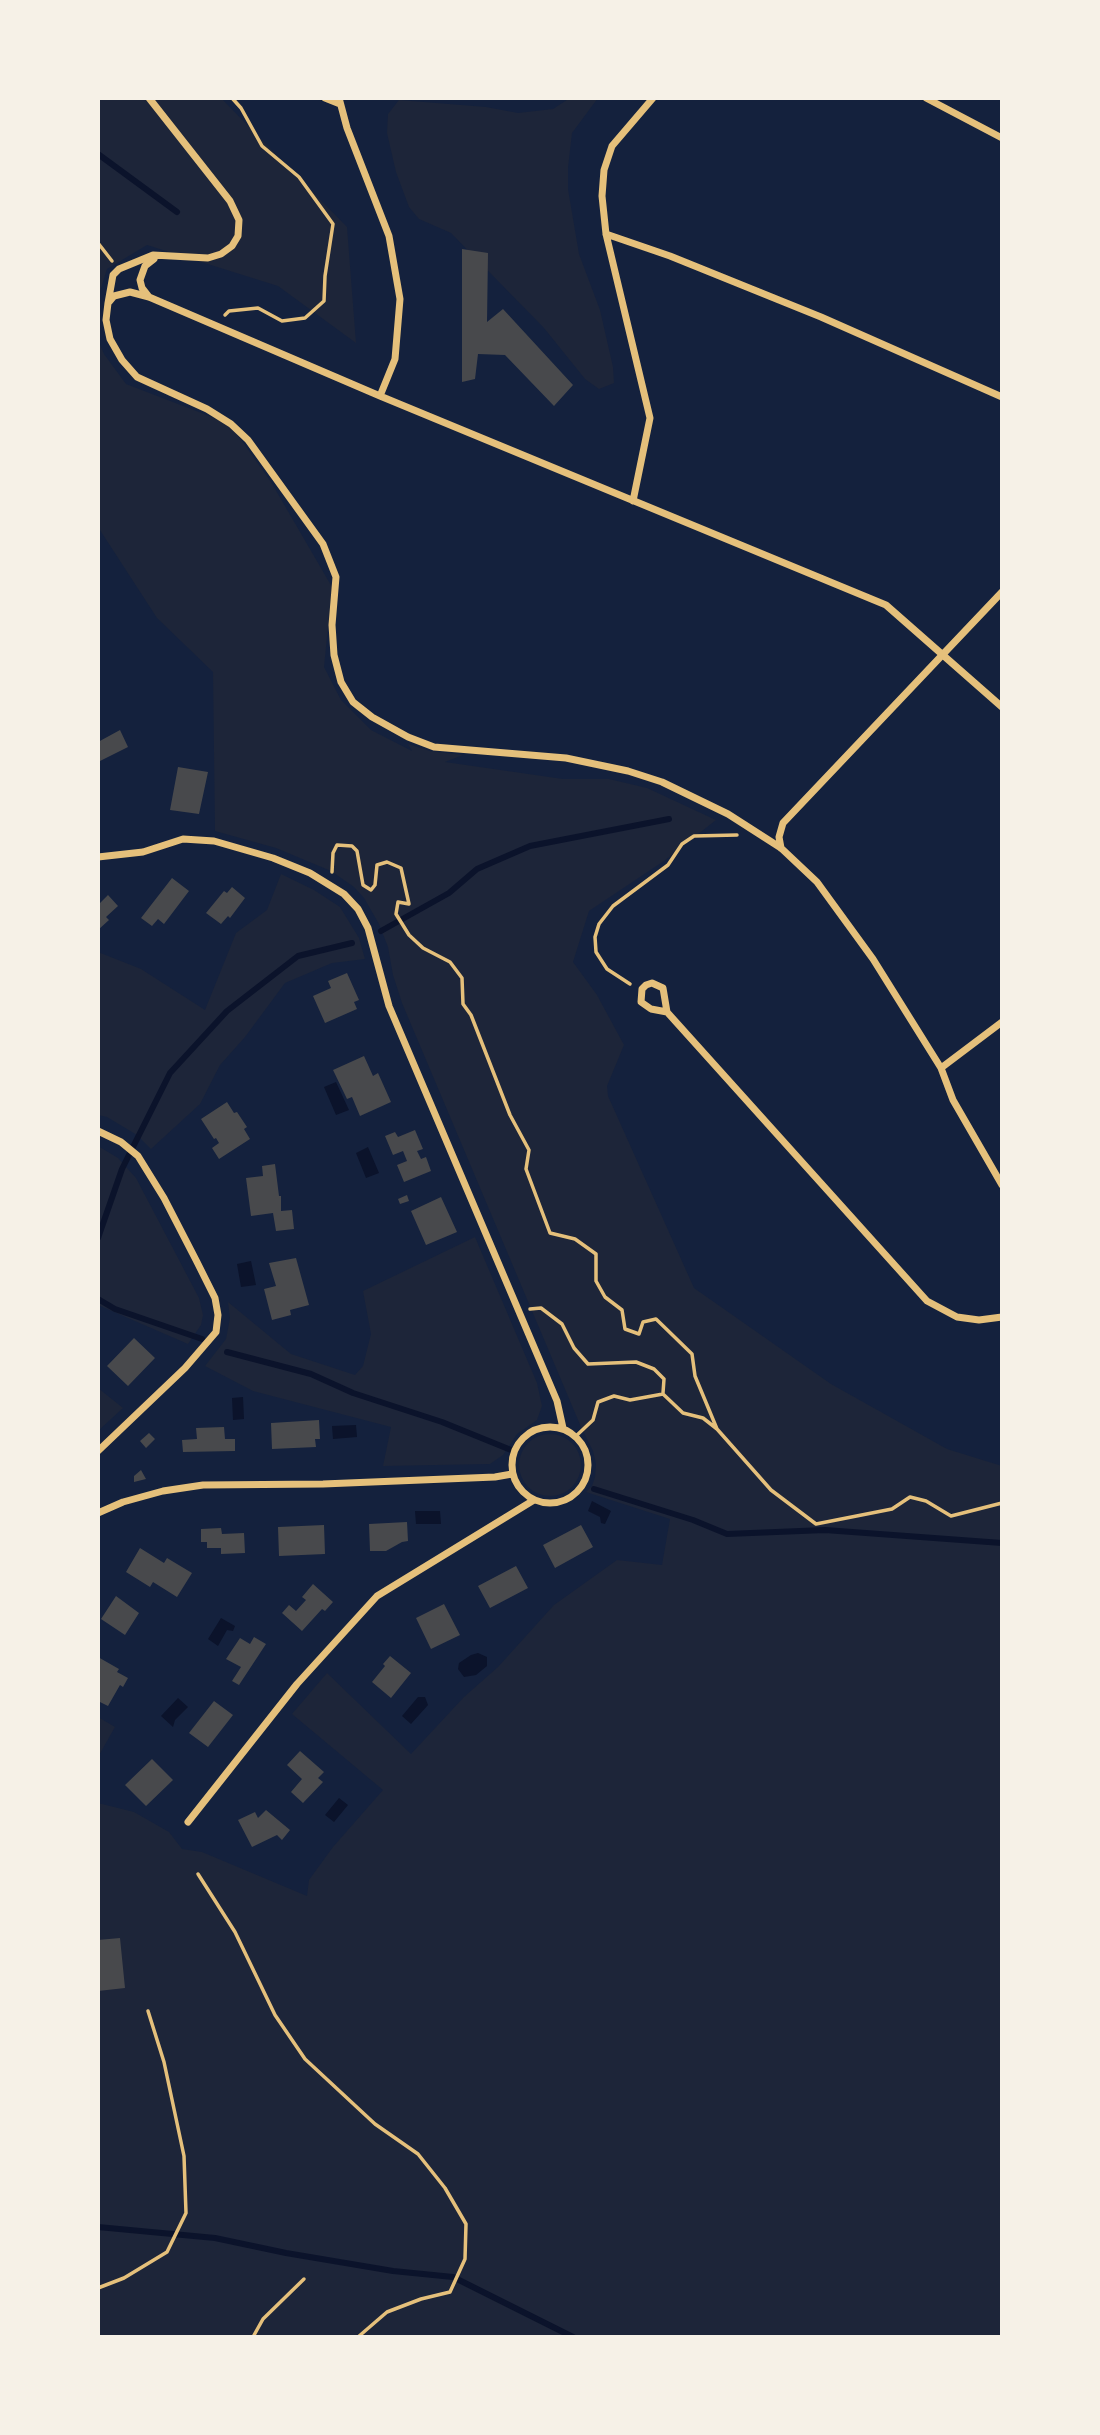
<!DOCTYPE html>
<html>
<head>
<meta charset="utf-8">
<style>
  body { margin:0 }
  #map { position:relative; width:1100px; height:2435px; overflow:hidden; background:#14213d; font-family:"Source Sans 3",sans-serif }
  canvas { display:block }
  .frame { position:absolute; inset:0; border:100px solid #f6f1e7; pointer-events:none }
</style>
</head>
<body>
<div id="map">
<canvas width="1100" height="2435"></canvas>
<div class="frame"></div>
</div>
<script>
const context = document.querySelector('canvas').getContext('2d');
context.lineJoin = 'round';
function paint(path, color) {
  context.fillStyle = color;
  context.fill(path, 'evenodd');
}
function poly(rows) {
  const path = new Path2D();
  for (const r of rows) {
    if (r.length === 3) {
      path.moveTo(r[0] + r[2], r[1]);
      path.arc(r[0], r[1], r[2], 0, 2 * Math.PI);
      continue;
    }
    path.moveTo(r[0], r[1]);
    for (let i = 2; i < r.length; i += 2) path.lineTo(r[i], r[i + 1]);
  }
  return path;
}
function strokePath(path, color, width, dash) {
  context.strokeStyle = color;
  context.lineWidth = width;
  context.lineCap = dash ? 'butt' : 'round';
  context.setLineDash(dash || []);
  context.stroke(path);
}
const green = poly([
  [98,98,221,98,347,227,356,343,278,286,147,245,107,269,98,298],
  [570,98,598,98,572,133,568,168,568,189,579,254,600,310,613,367,614,383,599,389,585,379,544,328,451,233,419,219,409,207,396,172,387,133,388,114,399,100,486,107,518,113,553,109],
  [98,340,104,354,126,384,230,424,271,482,332,587,324,667,341,700,371,730,412,751,408,744,430,751,463,755,445,762,563,779,609,779,647,788,716,820,664,861,589,911,573,962,597,995,624,1045,607,1086,608,1096,694,1288,831,1384,947,1449,1002,1466,1002,2337,98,2337,98,1803,134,1812,169,1832,182,1849,202,1852,307,1896,309,1880,333,1847,383,1790,292,1714,327,1673,411,1754,464,1697,498,1667,554,1605,617,1560,662,1565,670,1519,586,1492,592,1486,595,1477,596,1464,593,1451,581,1427,402,1003,393,975,388,947,379,924,364,898,354,887,331,871,276,848,215,831,213,672,157,618,98,527],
  [281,874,314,890,340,907,359,938,365,959,332,963,285,983,245,1037,220,1065,200,1104,151,1149,137,1135,107,1117,98,1115,98,952,141,969,205,1010,236,933,267,910],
  [98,1146,118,1158,136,1178,199,1298,203,1315,201,1325,188,1344,98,1305],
  [475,1237,537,1383,542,1406,537,1420,517,1434,503,1455,490,1464,383,1466,391,1427,253,1391,205,1366,226,1339,230,1318,228,1302,291,1354,355,1375,363,1366,371,1334,363,1291],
  [98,1388,123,1408,98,1431],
  [550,1465,31],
  [98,1717,115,1727,98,1757]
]);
const water = poly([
  [336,1082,349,1110,336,1115,324,1087],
  [368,1147,379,1173,366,1178,356,1153],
  [251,1261,256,1285,241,1287,237,1264],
  [243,1397,244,1419,233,1420,232,1398],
  [356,1425,357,1437,333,1439,332,1426],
  [592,1501,611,1511,605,1524,601,1523,600,1517,588,1511],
  [415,1511,440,1511,441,1524,416,1524],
  [221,1618,235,1626,233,1631,227,1630,218,1646,208,1639],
  [478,1653,487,1657,487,1666,476,1675,464,1677,458,1669,459,1663,471,1655],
  [418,1697,425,1697,428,1705,411,1724,402,1716],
  [178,1698,188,1707,175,1720,173,1727,161,1716],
  [339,1798,348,1805,334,1822,325,1815]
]);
const stream = poly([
  [98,154,177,212],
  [381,931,449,893,477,869,530,846,669,819],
  [98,1238,122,1169,170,1073,227,1011,298,956,352,943],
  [98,1299,115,1309,202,1339],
  [227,1352,311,1374,353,1393,442,1422,511,1450],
  [594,1489,693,1520,727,1534,825,1530,1002,1543],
  [98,2227,215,2238,286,2253,393,2271,453,2277,573,2337]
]);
const building = poly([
  [462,249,488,253,487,322,503,309,573,385,554,406,505,355,478,354,475,379,462,382],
  [120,730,128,747,98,762,98,742],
  [178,767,208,772,199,814,170,810],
  [172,878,189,891,164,924,158,919,152,926,141,918],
  [232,887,245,898,230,918,228,916,221,924,206,913,224,891,227,893],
  [108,895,118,906,106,917,109,920,98,930,98,905],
  [347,973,359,1000,354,1002,357,1009,325,1023,313,996,331,988,328,981],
  [364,1056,373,1076,378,1073,391,1102,360,1116,352,1097,347,1099,333,1070],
  [227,1102,234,1113,237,1112,247,1127,244,1129,250,1139,219,1159,212,1148,219,1143,216,1138,214,1139,201,1119],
  [415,1130,423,1149,417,1151,421,1159,426,1157,431,1171,404,1182,397,1165,407,1161,403,1151,393,1155,385,1136,395,1132,398,1137],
  [275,1164,279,1196,281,1196,281,1211,292,1210,294,1229,276,1231,273,1213,251,1216,246,1178,263,1176,262,1166],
  [407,1195,409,1201,400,1204,398,1199],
  [441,1197,457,1232,426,1245,411,1211],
  [296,1258,309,1305,290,1310,291,1315,272,1320,264,1289,276,1286,269,1263],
  [134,1338,155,1358,128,1386,107,1366],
  [319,1420,320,1439,315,1439,316,1447,272,1449,271,1423],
  [224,1427,225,1439,235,1439,235,1451,183,1452,182,1440,197,1439,196,1428],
  [149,1433,155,1439,146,1448,140,1441],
  [141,1470,146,1479,134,1482,134,1476],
  [407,1522,408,1541,402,1542,386,1551,370,1551,369,1524],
  [324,1525,325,1554,279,1556,278,1527],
  [581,1525,593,1547,555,1568,543,1545],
  [221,1528,222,1534,244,1533,245,1553,221,1554,221,1548,207,1548,207,1542,201,1542,201,1529],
  [140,1548,164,1563,167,1558,192,1573,177,1597,153,1582,150,1587,126,1572],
  [516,1566,528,1588,490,1608,478,1586],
  [313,1584,333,1602,325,1611,322,1609,302,1631,282,1613,289,1605,296,1611,306,1600,302,1597],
  [116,1596,139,1613,125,1635,101,1619],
  [444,1604,460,1635,431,1649,416,1618],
  [254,1637,266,1644,239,1685,232,1681,241,1667,226,1659,240,1638,250,1644],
  [390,1656,411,1673,391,1698,372,1682,385,1666,383,1664],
  [98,1657,119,1669,117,1672,128,1678,123,1687,120,1685,108,1706,98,1701],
  [214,1701,233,1715,208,1747,189,1733],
  [300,1751,324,1772,318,1778,323,1782,303,1803,291,1792,302,1779,287,1765],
  [152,1759,173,1780,146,1806,125,1785],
  [266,1810,290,1830,282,1840,277,1835,252,1847,238,1820,255,1812,258,1818],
  [120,1938,125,1988,98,1991,98,1940]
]);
const path = poly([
  [98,243,112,261],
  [225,315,229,311,258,308,282,321,305,318,324,301,325,276,333,224,299,177,262,146,241,108,232,98],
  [332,872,333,853,337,845,352,846,357,851,363,885,371,890,375,885,377,865,387,862,401,868,409,904,398,902,396,914,409,935,423,948,450,962,462,978,463,1004,471,1015,510,1115,529,1150,526,1169,550,1233,575,1239,596,1254,596,1281,605,1297,622,1310,625,1329,639,1334,643,1322,656,1319,692,1354,695,1376,717,1429],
  [630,984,607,969,596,952,595,937,599,924,613,906,668,865,682,844,694,836,737,835],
  [530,1309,541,1308,562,1324,574,1348,588,1364,636,1362,654,1369,664,1379,663,1393],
  [576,1436,593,1420,598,1402,614,1396,630,1400,663,1394,683,1413,703,1418,717,1429,771,1490,816,1524,892,1509,910,1497,926,1501,951,1516,1002,1503],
  [198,1874,235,1932,275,2015,305,2059,375,2124,418,2154,445,2188,466,2224,465,2259,450,2292,421,2299,387,2312,358,2337],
  [98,2288,124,2278,167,2252,186,2213,184,2156,164,2062,148,2011],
  [253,2337,263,2319,304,2279]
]);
const minor = poly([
  [149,98,230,201,239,220,238,236,232,246,221,254,208,258,153,255,119,269,113,275,108,303,106,320,110,339,122,360,137,377,207,409,231,424,248,440,323,544,336,577,332,625,334,655,341,682,353,702,372,717,408,737,434,747,566,758,628,771,662,782,728,814,781,848,817,882,873,959,941,1068,953,1100,1002,1185],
  [325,98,340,104],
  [339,98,347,128,389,236,400,299,395,359,380,396],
  [926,98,1002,138],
  [606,234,670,256,821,317,1002,397],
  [149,297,142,288,140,280,145,266,154,259],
  [109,302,114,296,130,292,149,297,380,396,886,605,1002,707],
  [633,501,650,418,606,234,602,196,604,170,612,146,653,98],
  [781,848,779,837,783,823,1002,592],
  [98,857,143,852,183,839,214,841,273,858,310,873,344,894,358,909,368,928,389,1006,557,1401,563,1428],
  [667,1012,651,1009,641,1002,642,989,646,985,652,983,663,988,667,1012,927,1301,957,1317,979,1320,1002,1317],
  [941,1068,1002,1022],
  [98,1131,121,1142,138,1156,164,1198,197,1262,215,1298,218,1315,216,1332,185,1368,98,1451],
  [550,1465,38],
  [98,1513,123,1502,163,1491,203,1485,323,1484,495,1477,512,1474],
  [188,1822,297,1684,377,1596,534,1500]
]);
paint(green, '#1d2539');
paint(water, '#0b132b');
strokePath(stream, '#0b132b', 6);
paint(building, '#48494c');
strokePath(path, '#e5c07b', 3.5);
strokePath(minor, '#e5c07b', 7);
</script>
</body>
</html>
